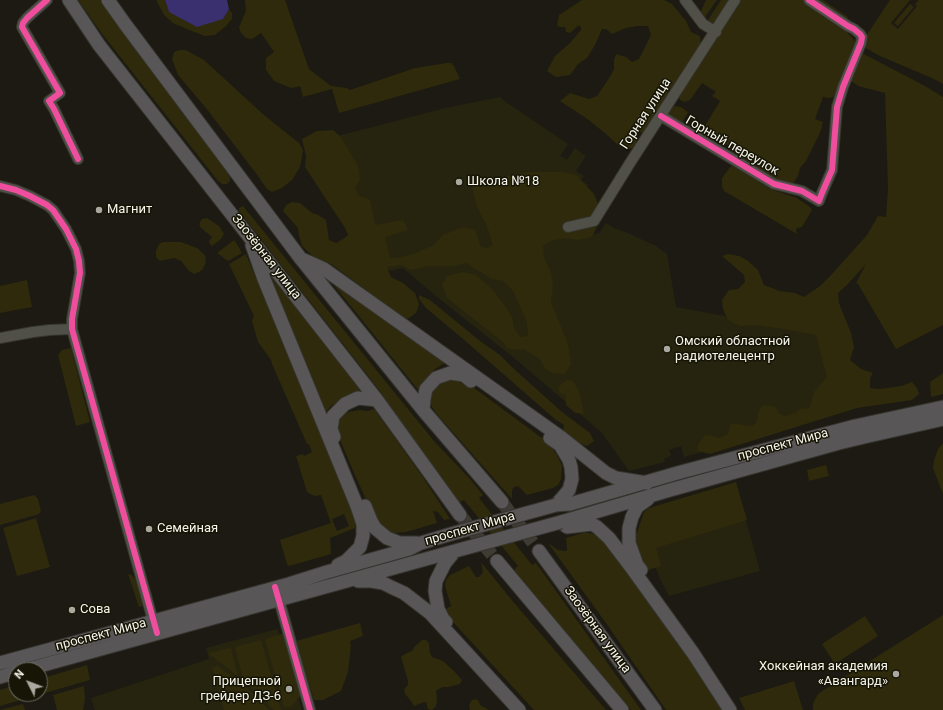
<!DOCTYPE html>
<html>
<head>
<meta charset="utf-8">
<style>
  body { margin:0 }
  #map { position:relative; width:943px; height:710px; overflow:hidden; background:#1c1a12; font-family:Roboto,sans-serif }
  canvas { display:block }
  .north { position:absolute; left:8px; top:662px; width:40px; height:40px; box-sizing:border-box; background:#161506; border:1px solid #706f62; border-radius:50%; rotate:312deg; font-size:11px; font-weight:700; line-height:16px; text-align:center; color:#f6f5eb }
  .north::after { content:''; display:block; margin:auto; width:14px; height:18px; background:#aaa89f; clip-path:polygon(50% 0,100% 100%,50% 72%,0 100%) }
</style>
</head>
<body>
<div id="map">
<canvas width="943" height="710"></canvas>
<div class="north">N</div>
</div>
<script>
const context = document.querySelector('canvas').getContext('2d');
context.lineJoin = 'round';
function paint(path, color) {
  context.fillStyle = color;
  context.fill(path, 'evenodd');
}
function poly(rows) {
  const path = new Path2D();
  for (const r of rows) {
    path.moveTo(r[0], r[1]);
    for (let i = 2; i < r.length; i += 2) path.lineTo(r[i], r[i + 1]);
  }
  return path;
}
function strokePath(path, color, width, dash) {
  context.strokeStyle = color;
  context.lineWidth = width;
  context.lineCap = dash ? 'butt' : 'round';
  context.setLineDash(dash || []);
  context.stroke(path);
}
function drawText(font, color, halo, rows, align = 'center') {
  context.font = font + ' Roboto,sans-serif';
  context.lineWidth = 3;
  context.setLineDash([]);
  context.textBaseline = 'middle';
  context.strokeStyle = halo;
  context.fillStyle = color;
  for (const [text, x, y, turn = 0] of rows) {
    context.save();
    context.translate(x, y);
    context.rotate((+turn || 0) * Math.PI / 180);
    context.textAlign = isNaN(turn) ? turn : align;
    if (halo) context.strokeText(text, 0, 0);
    context.fillText(text, 0, 0);
    context.restore();
  }
}
const built = poly([
  [500,97,506,102,568,144,560,156,567,160,575,148,586,156,576,171,584,176,581,180,588,185,570,221,585,237,599,233,606,223,614,228,628,233,656,246,667,254,676,307,829,335,849,411,684,457,681,446,669,450,671,456,664,459,665,462,629,471,602,433,519,362,437,297,403,268,390,271,364,247,315,142,445,108],
  [738,492,760,571,669,596,661,581,642,534],
  [277,629,280,635,302,710,95,710,91,698,209,659,206,648]
]);
const green = poly([
  [78,0,100,0,228,173,230,177,230,181,227,184,222,184,218,181,103,35],
  [156,0,165,0,169,12,223,19,229,9,232,13,232,19,226,26,215,35,205,36,189,30,173,23,164,15],
  [245,0,285,0,309,69,331,86,347,88,350,90,415,68,447,63,451,63,454,66,460,79,339,113,332,89,303,97,300,86,291,88,274,81,266,70,266,58,274,52,261,33,252,39,246,38,241,33,239,27,246,11],
  [582,0,664,0,672,4,686,21,691,32,700,36,701,48,665,101,659,108,650,123,643,133,631,130,629,135,635,138,637,143,632,148,629,149,620,147,606,134,586,118,572,109,560,101,570,93,589,99,597,96,611,75,614,69,614,60,616,54,626,57,632,62,639,59,651,35,648,26,637,26,626,28,612,34,606,29,602,29,595,45,587,58,578,64,570,75,556,77,547,71,555,56,570,43,581,30,581,27,579,25,570,33,566,32,565,27,561,27,557,26,559,15],
  [706,0,717,0,703,20,701,15,701,11],
  [721,0,730,0,715,23,710,24,706,23],
  [741,0,823,0,848,17,845,22,846,31,855,41,856,46,839,92,834,97,829,98,823,97,815,119,823,122,820,133,806,161,800,168,798,176,793,184,786,186,728,154,732,148,712,135,707,142,668,114,674,106,681,107,688,112,682,123,700,134,720,101,712,96,716,92,702,83,690,100,685,102,680,100,679,96],
  [890,0,910,0,891,23,898,29,917,6,915,4,919,0,943,0,943,84,934,79,880,56,862,46,866,36],
  [910,4,914,7,898,26,894,23],
  [180,50,186,50,204,60,264,115,299,143,303,150,300,167,292,180,282,188,272,192,267,189,258,176,206,108,178,75,172,59,174,52],
  [860,52,925,86,943,97,943,325,896,349,858,284,856,283,866,264,847,285,838,293,839,303,851,333,854,347,850,360,861,369,873,373,870,378,870,388,880,389,901,386,912,382,917,388,919,394,912,400,857,408,710,454,698,451,698,445,705,435,712,436,719,438,727,435,731,424,737,424,752,426,756,423,758,417,758,413,762,406,769,405,775,407,780,414,785,416,796,413,797,411,803,408,807,409,810,407,814,392,827,377,816,335,785,329,754,325,740,326,728,320,723,309,722,300,729,290,738,289,745,282,744,275,722,256,728,254,739,256,748,261,758,270,764,285,780,291,795,293,804,297,820,286,832,274,867,235,878,216,886,217,888,189,885,93,858,86,849,79],
  [333,130,341,137,358,166,360,180,355,187,358,195,370,200,375,225,403,220,408,230,385,237,390,258,399,258,416,253,434,245,443,235,463,227,475,230,481,247,488,248,493,245,487,226,477,207,472,187,479,177,503,177,528,172,563,172,576,175,594,194,599,206,599,222,592,237,578,240,564,238,551,241,543,246,544,257,551,273,553,287,551,302,568,344,571,364,564,374,554,373,545,369,540,359,523,349,516,350,507,348,503,342,447,298,442,285,447,276,463,272,476,275,493,290,505,306,512,317,514,328,520,337,528,336,527,322,513,291,504,281,492,279,466,263,454,266,429,266,412,270,401,265,387,267,391,277,403,283,415,293,419,304,416,313,409,318,405,319,331,264,315,258,302,246,299,236,298,228,283,211,286,205,292,202,300,203,312,213,318,215,326,220,329,240,336,243,343,239,348,235,345,228,305,167,306,156,302,139,317,131],
  [733,166,770,189,797,198,810,207,812,210,802,227,797,228,796,230,797,234,724,191,722,186,722,178,730,167],
  [243,206,434,441,470,479,483,495,479,498,532,565,536,563,641,710,631,710,536,602,513,571,518,566,464,500,458,503,429,464,379,390,239,211,239,208],
  [207,218,219,226,224,234,221,239,212,246,210,244,209,241,212,237,201,228,199,224,202,219],
  [234,240,237,244,242,253,228,261,217,253],
  [163,242,181,242,197,248,205,255,206,262,203,269,199,272,194,274,189,271,181,261,174,258,160,261,156,257,156,251,159,244],
  [246,254,356,520,355,528,330,538,331,554,289,566,287,564,280,540,331,523,321,495,315,496,312,495,307,492,296,456,303,454,304,456,312,452,309,444,307,444,272,364,271,360,258,342,252,321,254,316,229,264],
  [344,514,349,526,337,531,332,519],
  [268,273,362,389,343,398,330,407,325,413],
  [27,280,32,307,0,313,0,286],
  [333,284,344,289,445,363,435,369,428,376,420,387,419,391],
  [419,295,430,300,480,341,500,355,513,368,562,412,590,433,594,441,587,446,572,440,563,432,564,425,556,420,463,339,426,308,419,299],
  [71,348,90,422,76,426,58,355,62,350],
  [943,373,943,394,931,397,930,382],
  [446,378,462,379,546,441,557,455,562,466,561,479,558,485,553,488,527,495,518,486,514,487,512,490,512,499,436,413,430,404,430,398,431,393,437,385],
  [567,380,573,381,579,391,584,414,575,413,566,405,566,395,560,393,558,387],
  [374,409,424,479,450,519,444,520,438,512,433,511,437,523,406,532,394,533,390,532,380,524,375,519,354,473,336,430,337,422,343,415,349,412,359,410,368,411],
  [943,443,943,494,933,468,934,460,938,449],
  [826,465,829,476,809,481,807,470],
  [736,482,747,520,656,548,661,566,645,571,635,539,644,512,649,508],
  [34,495,38,499,41,511,39,514,36,515,0,525,0,504],
  [36,518,50,567,17,576,3,528],
  [583,533,589,533,596,534,620,560,726,710,666,710,606,623,548,543,558,550,565,551,567,550,567,548,566,538],
  [481,562,510,598,606,710,534,710,452,621,446,609,451,606,445,586,446,580,450,575,469,566,476,577,479,577,481,575,483,572],
  [128,574,132,575,137,581,144,606,139,607],
  [943,615,943,710,813,710,813,705,814,701,819,693],
  [865,616,878,636,835,664,822,644],
  [360,623,363,636,350,641,351,646,348,672,341,691,323,700,314,700,296,641],
  [284,633,301,695,291,707,284,707,265,639],
  [261,640,281,710,274,710,243,679,235,647],
  [422,640,426,640,429,643,430,653,432,657,443,661,454,671,462,680,460,684,448,687,443,687,437,690,436,691,437,699,436,706,432,710,428,709,426,702,424,702,414,706,411,701,405,694,404,689,408,685,408,681,401,657,405,654,412,651,415,646],
  [231,648,238,676,208,653],
  [87,665,90,680,0,706,0,690,16,685,16,694,40,694,40,679],
  [218,666,244,685,269,710,224,710,212,667],
  [794,681,803,710,745,710,739,698],
  [84,686,85,699,83,710,57,710,53,695],
  [476,699,479,701,480,705,489,710,470,710,469,707,470,703,472,700],
  [23,704,25,710,0,710]
]);
const water = poly([
  [165,0,227,0,229,9,223,19,197,27,169,12]
]);
const majorTunnel = poly([
  [502,502,539,551],
  [460,515,497,561]
]);
const minor = poly([
  [47,0,27,18,23,23,22,27,60,93,49,101,54,109,78,159],
  [685,0,703,24,716,32],
  [661,116,774,184,802,191,819,201,822,193,832,170,837,107,843,87,861,43,862,37,860,34,854,29,848,26,809,0],
  [0,186,16,190,30,196,47,205,53,210,66,229,76,249,79,261,80,273,72,319,72,329,155,628],
  [568,227,594,221,630,163,735,0],
  [0,338,33,332,50,330,72,329],
  [277,593,310,710]
]);
const major = poly([
  [69,0,99,45,377,400,460,515],
  [108,0,125,24,301,259,423,410,502,502],
  [252,245,264,279,357,506,363,524,363,536,360,547,346,561,338,565],
  [304,260,324,269,562,438,606,473,616,478,647,483],
  [423,410,424,399,426,389,436,378,450,373,464,375,471,381],
  [334,437,331,429,333,416,345,404,358,398,377,400],
  [550,438,560,445,569,460,571,467,572,479,569,490,556,505],
  [556,505,570,504,681,472,855,426,943,407],
  [365,506,371,521,375,528,387,538,400,543,417,543],
  [561,522,670,490,839,443,864,437,943,419],
  [562,523,567,527,592,524,597,527,609,538,631,567,693,653,730,710],
  [539,551,655,710],
  [497,561,622,710],
  [641,570,637,565,629,543,629,528,632,517,637,507,648,499],
  [358,581,371,581,383,583,393,588,404,593,430,613,519,710],
  [446,622,443,619,438,609,435,591,436,581,445,563,455,551],
  [0,663,289,584,327,572,409,549,421,543,451,534],
  [25,670,455,551],
  [0,677,16,672]
]);
const majorBridge = poly([
  [451,534,556,505],
  [455,551,561,522]
]);
const cycleway = poly([
  [47,0,27,18,23,23,22,27,60,93,49,101,54,109,78,159],
  [661,116,774,184,802,191,819,201,822,193,832,170,837,107,843,87,861,43,862,37,860,34,854,29,848,26,809,0],
  [0,186,16,190,30,196,47,205,53,210,66,229,76,249,79,261,80,273,72,319,72,329,157,633],
  [275,587,310,710]
]);
const markers = [
  [459,182,4,"#aaa89f"],
  [99,210,4,"#aaa89f"],
  [667,349,4,"#aaa89f"],
  [149,529,4,"#aaa89f"],
  [72,610,4,"#aaa89f"],
  [896,674,4,"#aaa89f"],
  [289,689,4,"#aaa89f"]
];
const streetNames = [
  ["Горная улица",646,114,-57],
  ["Горный переулок",732,146,30],
  ["Заозёрная улица",266,257,52],
  ["проспект Мира",783,445,-15],
  ["проспект Мира",470,529,-16],
  ["Заозёрная улица",597,630,54],
  ["проспект Мира",101,635,-15]
];
const poiNames = [
  ["Школа №18",467,182],
  ["Магнит",107,210],
  ["Омский областной",675,342],
  ["радиотелецентр",675,357],
  ["Семейная",157,529],
  ["Сова",80,610],
  ["Хоккейная академия",888,667,"right"],
  ["«Авангард»",888,682,"right"],
  ["Прицепной",281,682,"right"],
  ["грейдер ДЗ-6",281,697,"right"]
];
paint(built, '#26240f');
paint(green, '#2e2a0b');
paint(water, '#3b306f');
strokePath(majorTunnel, '#3d3b33', 13, [13, 6]);
strokePath(minor, '#35342e', 12);
strokePath(major, '#35342e', 15);
strokePath(minor, '#515048', 10);
strokePath(major, '#585657', 13);
strokePath(majorBridge, '#35342e', 15, []);
strokePath(majorBridge, '#585657', 13);
strokePath(cycleway, '#ef4d9e', 6);
for (const [x, y, r, color] of markers) {
  const dot = new Path2D();
  dot.arc(x, y, r, 0, 2 * Math.PI);
  context.fillStyle = color;
  context.fill(dot);
  strokePath(dot, '#161506', 1.5);
}
drawText('13px', '#f6f5eb', '#161506', streetNames);
drawText('13px', '#f6f5eb', '#161506', poiNames, 'left');
</script>
</body>
</html>
